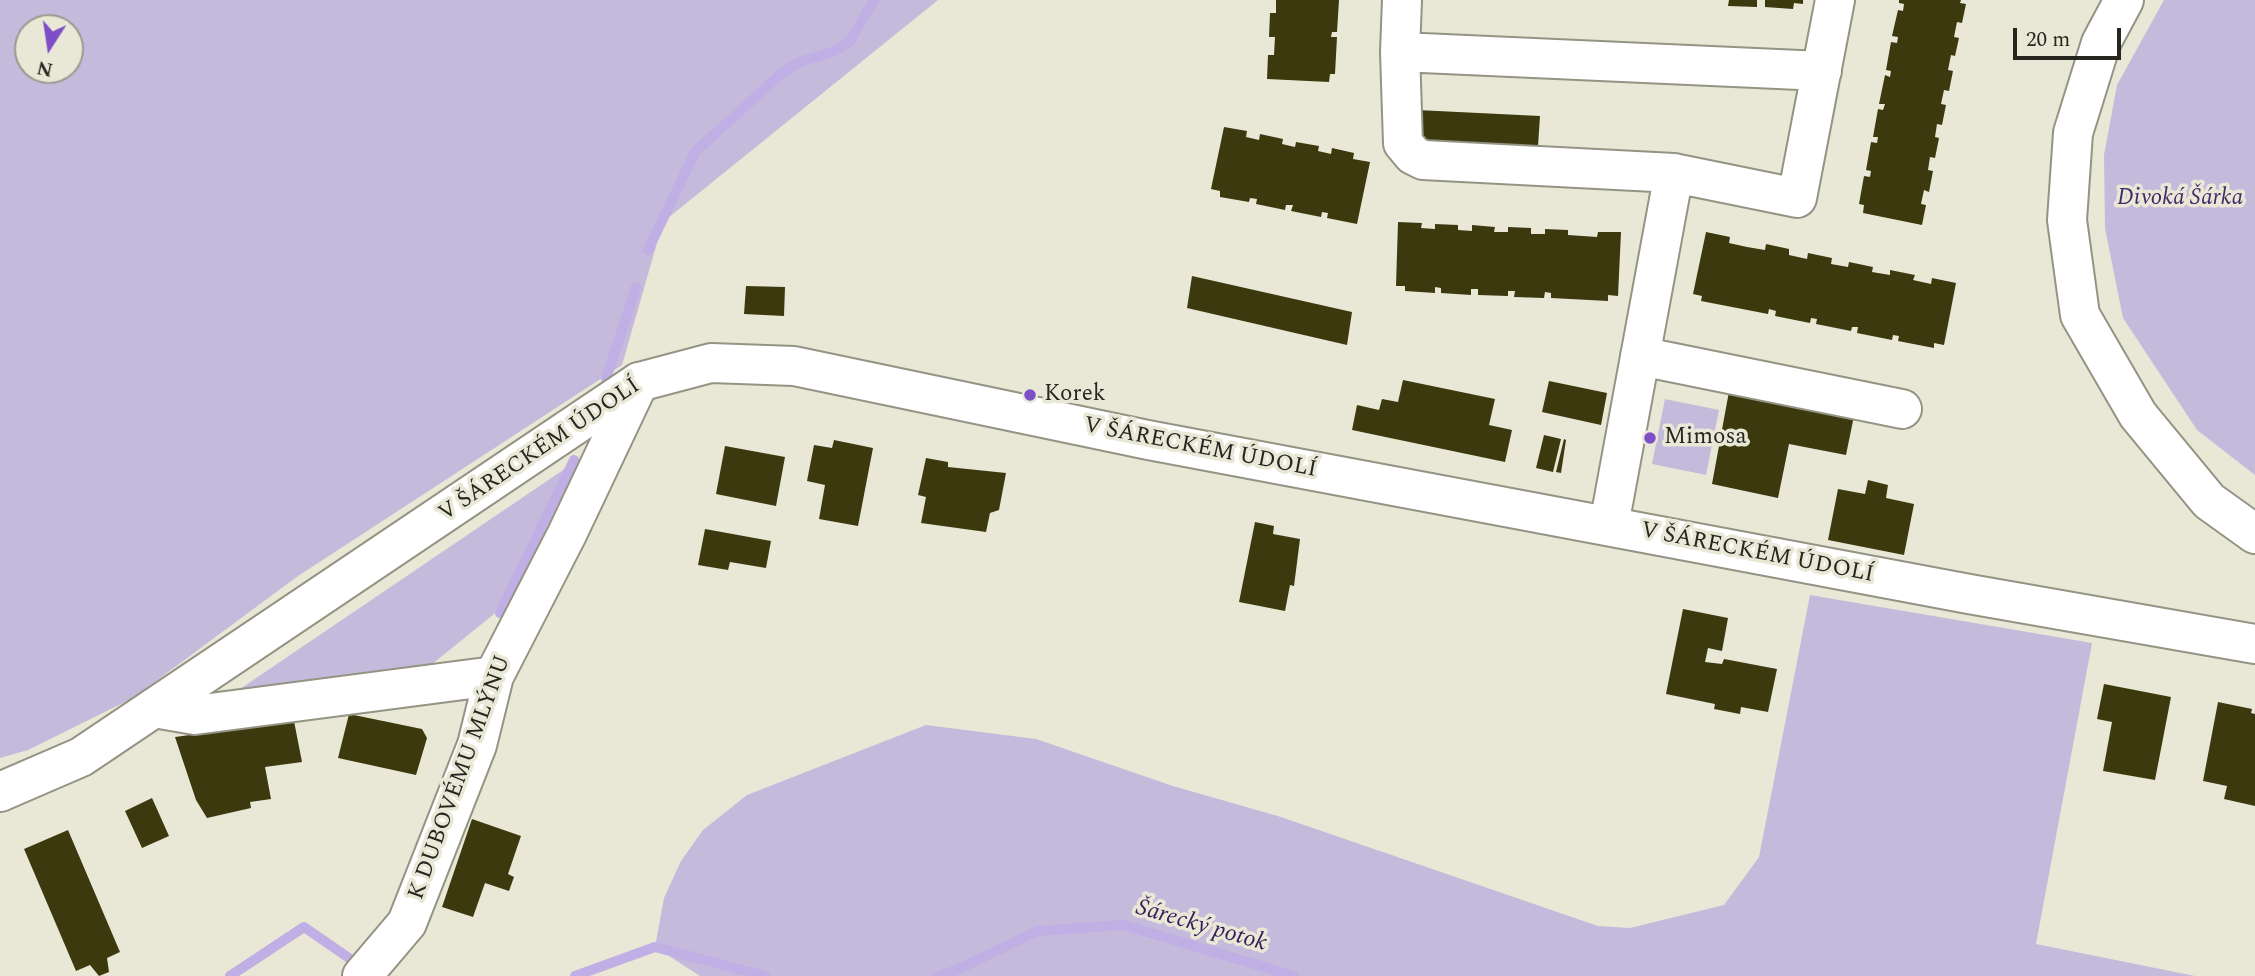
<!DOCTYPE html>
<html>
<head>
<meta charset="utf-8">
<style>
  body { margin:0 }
  #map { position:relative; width:2255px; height:976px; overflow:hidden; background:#e9e8d7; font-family:Spectral,serif }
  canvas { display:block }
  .north { position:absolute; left:14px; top:14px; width:70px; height:70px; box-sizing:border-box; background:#e9e8d7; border:2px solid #9b9a8e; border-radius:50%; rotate:192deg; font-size:19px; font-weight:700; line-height:28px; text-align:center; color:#262620 }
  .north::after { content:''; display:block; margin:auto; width:24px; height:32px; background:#7e4ec6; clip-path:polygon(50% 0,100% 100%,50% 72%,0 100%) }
  .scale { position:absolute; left:2013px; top:28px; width:108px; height:32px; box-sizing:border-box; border:4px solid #262620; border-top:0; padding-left:9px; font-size:21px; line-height:24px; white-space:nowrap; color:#262620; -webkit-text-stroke:5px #e9e8d7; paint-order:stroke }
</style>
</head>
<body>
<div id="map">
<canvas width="2255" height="976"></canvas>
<div class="north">N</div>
<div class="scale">20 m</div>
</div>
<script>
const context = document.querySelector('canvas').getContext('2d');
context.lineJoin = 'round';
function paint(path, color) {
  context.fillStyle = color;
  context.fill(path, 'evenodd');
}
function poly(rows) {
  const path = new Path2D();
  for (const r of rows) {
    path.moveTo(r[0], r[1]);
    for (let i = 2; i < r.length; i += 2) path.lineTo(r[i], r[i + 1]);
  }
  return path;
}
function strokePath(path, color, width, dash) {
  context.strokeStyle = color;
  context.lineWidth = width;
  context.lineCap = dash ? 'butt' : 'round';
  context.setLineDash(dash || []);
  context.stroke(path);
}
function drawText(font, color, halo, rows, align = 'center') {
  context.font = font + ' Spectral,serif';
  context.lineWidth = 7;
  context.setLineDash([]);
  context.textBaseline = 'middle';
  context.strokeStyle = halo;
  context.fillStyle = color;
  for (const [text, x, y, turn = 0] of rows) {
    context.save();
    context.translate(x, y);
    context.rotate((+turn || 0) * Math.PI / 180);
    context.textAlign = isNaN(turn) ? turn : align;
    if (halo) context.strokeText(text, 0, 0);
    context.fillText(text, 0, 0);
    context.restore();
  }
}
const green = poly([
  [0,0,938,0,663,222,622,365,298,576,133,698,28,750,0,758],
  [28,28,70,28,70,70,28,70],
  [2164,0,2255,0,2255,475,2197,430,2123,318,2105,228,2104,155,2117,85],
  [1665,399,1719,410,1706,475,1652,464],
  [572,464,494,614,431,665,357,694,247,707,240,689],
  [1810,595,2092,643,2036,944,2195,976,700,976,655,947,664,898,681,861,703,830,747,795,926,725,1036,739,1173,786,1281,817,1598,926,1630,928,1724,905,1759,857]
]);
const stream = poly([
  [648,250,695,152,783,72,802,61,833,52,850,41,874,0],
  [606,379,636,287],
  [500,613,574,460],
  [230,976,304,927,362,967],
  [575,976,655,947,765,976],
  [937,976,957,970,1037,931,1124,925,1294,976]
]);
const building = poly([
  [1276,0,1339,0,1337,32,1332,32,1331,37,1337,37,1335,74,1330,74,1329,82,1267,79,1268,55,1274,55,1275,37,1269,37,1270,13,1276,13],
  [1729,0,1757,0,1757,7,1728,6],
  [1765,0,1803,0,1803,4,1794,3,1793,9,1765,7],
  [1899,0,1961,0,1960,3,1966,4,1962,23,1957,22,1954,37,1959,38,1955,56,1951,55,1948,70,1953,71,1949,91,1944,90,1941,104,1946,105,1942,125,1937,124,1935,137,1939,138,1935,158,1930,157,1928,170,1933,171,1929,192,1924,190,1921,204,1926,205,1922,225,1863,213,1864,205,1859,204,1864,176,1870,177,1871,171,1866,170,1871,142,1877,143,1878,137,1873,137,1878,109,1883,110,1885,104,1879,104,1885,75,1890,77,1891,71,1886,70,1891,42,1897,43,1898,37,1892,36,1898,10,1903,11,1904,4,1899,3],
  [1417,110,1540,116,1538,146,1416,140],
  [1224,127,1247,131,1246,137,1259,140,1260,134,1283,139,1282,144,1295,147,1296,142,1319,146,1318,151,1331,154,1332,148,1354,153,1353,159,1370,162,1357,224,1327,218,1328,213,1322,212,1321,217,1291,211,1293,205,1286,205,1285,210,1256,204,1257,199,1250,198,1249,202,1220,197,1220,191,1211,189],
  [1398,222,1422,223,1421,228,1435,229,1435,224,1458,225,1458,230,1472,231,1472,225,1495,227,1494,232,1508,232,1508,227,1531,228,1531,234,1545,234,1545,229,1568,230,1568,235,1597,237,1598,232,1621,232,1618,296,1608,295,1608,301,1551,298,1551,293,1545,292,1544,298,1514,297,1515,291,1508,291,1508,296,1478,295,1478,289,1471,289,1471,295,1441,293,1441,288,1435,287,1435,293,1405,291,1405,286,1396,286],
  [1706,232,1730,237,1729,243,1747,247,1765,250,1766,244,1789,249,1789,255,1807,259,1808,253,1832,258,1831,264,1848,267,1849,262,1873,267,1872,272,1890,275,1890,270,1915,275,1913,280,1931,284,1932,278,1956,283,1944,345,1934,343,1934,348,1898,341,1899,336,1893,335,1892,340,1857,333,1858,327,1852,327,1851,331,1816,324,1817,319,1811,318,1810,323,1775,316,1776,311,1769,309,1768,314,1701,301,1702,296,1693,294],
  [1192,276,1352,312,1347,345,1187,308],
  [746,286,785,287,784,316,744,314],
  [1403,380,1495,399,1489,425,1512,430,1505,462,1352,430,1357,405,1379,410,1382,399,1398,402],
  [1549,381,1607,393,1601,425,1542,412],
  [1730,386,1855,411,1846,455,1789,444,1778,498,1712,484],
  [1544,435,1561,439,1553,472,1536,468],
  [1564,439,1566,440,1561,473,1556,472],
  [834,440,873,448,858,526,819,519,825,485,807,481,814,445,832,448],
  [725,446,785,457,776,506,716,494],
  [926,458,948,462,948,467,1006,473,999,510,990,513,986,532,921,523,926,497,918,495],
  [1868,480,1888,485,1886,498,1914,504,1904,555,1828,540,1838,489,1865,494],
  [1255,522,1274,526,1273,534,1300,539,1294,586,1290,585,1285,611,1239,602],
  [705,529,771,541,766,568,730,562,728,570,698,565],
  [1683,609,1728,618,1722,651,1708,648,1705,662,1722,664,1724,659,1777,669,1768,712,1741,707,1740,714,1714,709,1715,704,1666,694],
  [2104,684,2171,697,2155,780,2103,771,2112,722,2097,719],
  [2218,702,2252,709,2251,713,2255,714,2255,806,2224,799,2227,786,2203,781],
  [349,714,422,729,427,738,416,775,338,758],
  [294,721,302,762,265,767,271,799,250,802,251,808,207,818,196,800,175,737],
  [152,798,169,836,142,848,125,811],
  [472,819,521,836,508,874,514,877,509,891,485,883,473,917,442,907],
  [68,830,120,952,107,958,109,972,99,976,90,965,76,971,24,849]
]);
const minor = poly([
  [1402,0,1400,52,1822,71],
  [1400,52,1403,143,1413,155,1423,160,1674,173,1797,198,1835,0],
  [1640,356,1902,409],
  [1609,525,1674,173],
  [154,708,195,715,494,676],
  [362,976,407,923,477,745,494,676,567,534,639,382]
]);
const tertiary = poly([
  [0,792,81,757,639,382,711,363,794,366,1148,440,1969,594,2255,644]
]);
const secondary = poly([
  [2124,0,2101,43,2073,133,2067,220,2080,315,2138,415,2209,501,2255,534]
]);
const markers = [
  [1030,395,7,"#7e4ec6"],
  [1650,438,7,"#7e4ec6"]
];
const parkNames = [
  ["Divoká Šárka",2180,199]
];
const poiNames = [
  ["Korek",1044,395],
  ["Mimosa",1664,438]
];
const streetNames = [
  ["V ŠÁRECKÉM ÚDOLÍ",1200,449,11],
  ["V ŠÁRECKÉM ÚDOLÍ",540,451,-34],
  ["V ŠÁRECKÉM ÚDOLÍ",1757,554,11],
  ["K DUBOVÉMU MLÝNU",461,778,-70]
];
const waterNames = [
  ["Šárecký potok",1201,927,16]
];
paint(green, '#c4badb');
strokePath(stream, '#bfafe4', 10);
paint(building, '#3d390f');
strokePath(minor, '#949384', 42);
strokePath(tertiary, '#949384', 42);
strokePath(secondary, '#949384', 42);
strokePath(minor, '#fff', 38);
strokePath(tertiary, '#fff', 38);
strokePath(secondary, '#fff', 38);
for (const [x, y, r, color] of markers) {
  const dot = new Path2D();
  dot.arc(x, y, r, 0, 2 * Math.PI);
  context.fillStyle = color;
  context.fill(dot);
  strokePath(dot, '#e9e8d7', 2.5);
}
drawText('italic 23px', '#412968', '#e9e8d7', parkNames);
drawText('23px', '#262620', '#e9e8d7', poiNames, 'left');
drawText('23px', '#262620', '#e9e8d7', streetNames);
drawText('italic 24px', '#361d5b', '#e9e8d7', waterNames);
</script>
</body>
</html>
